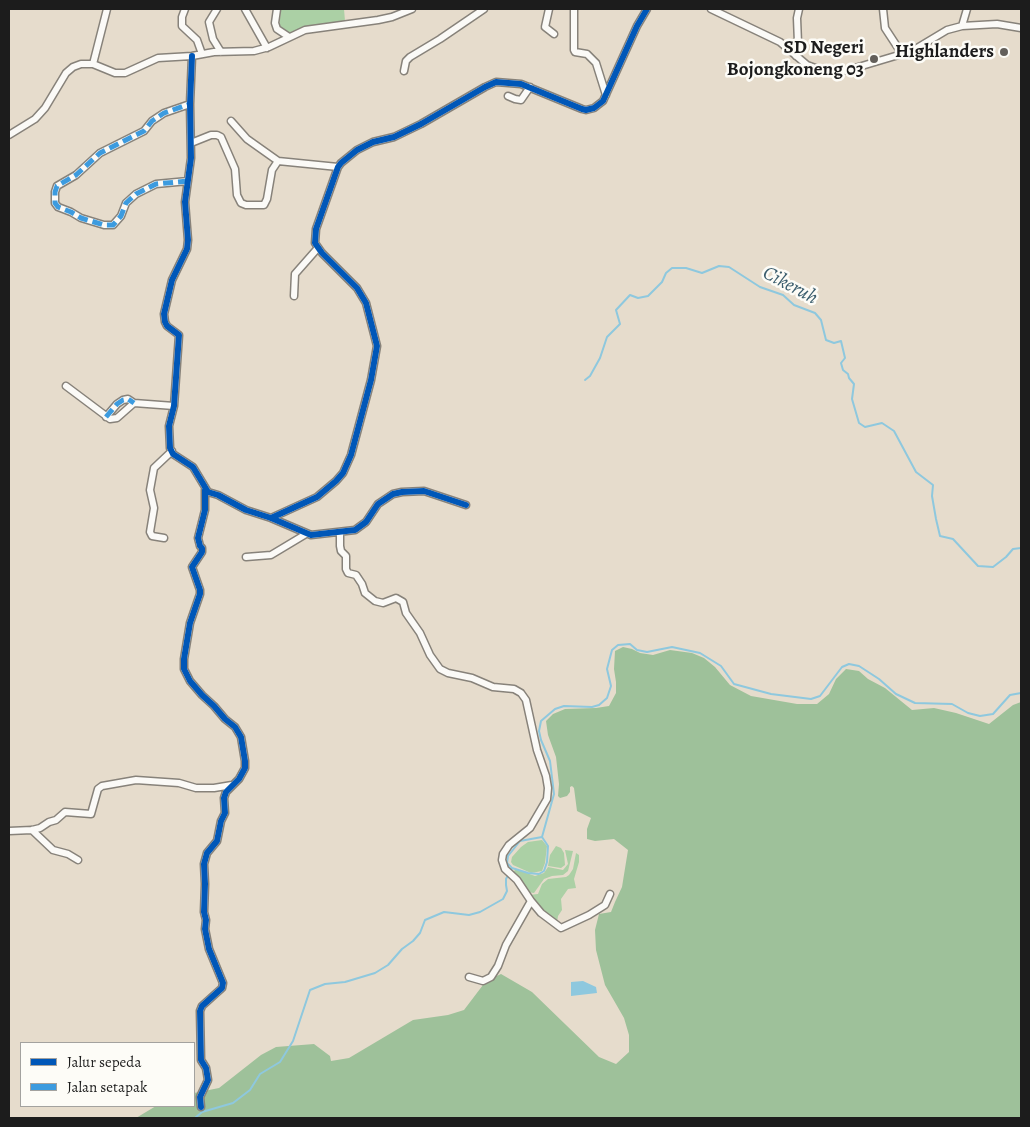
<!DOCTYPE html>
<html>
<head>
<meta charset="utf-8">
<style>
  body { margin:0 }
  #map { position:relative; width:1030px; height:1127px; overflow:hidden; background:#e6dccc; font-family:Alegreya,serif }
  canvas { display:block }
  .frame { position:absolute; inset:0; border:10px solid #1c1c1c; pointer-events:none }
  .legend { position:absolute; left:20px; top:1042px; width:175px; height:65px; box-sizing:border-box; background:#fdfcf7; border:1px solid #a3a29f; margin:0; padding:6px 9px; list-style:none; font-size:15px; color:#1c1c1c }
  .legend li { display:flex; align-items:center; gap:10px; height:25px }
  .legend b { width:25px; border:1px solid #a3a29f }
</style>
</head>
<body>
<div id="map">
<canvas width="1030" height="1127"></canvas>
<div class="frame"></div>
<ul class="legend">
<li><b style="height:6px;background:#0057b8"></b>Jalur sepeda</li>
<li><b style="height:6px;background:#3c9bdf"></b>Jalan setapak</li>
</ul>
</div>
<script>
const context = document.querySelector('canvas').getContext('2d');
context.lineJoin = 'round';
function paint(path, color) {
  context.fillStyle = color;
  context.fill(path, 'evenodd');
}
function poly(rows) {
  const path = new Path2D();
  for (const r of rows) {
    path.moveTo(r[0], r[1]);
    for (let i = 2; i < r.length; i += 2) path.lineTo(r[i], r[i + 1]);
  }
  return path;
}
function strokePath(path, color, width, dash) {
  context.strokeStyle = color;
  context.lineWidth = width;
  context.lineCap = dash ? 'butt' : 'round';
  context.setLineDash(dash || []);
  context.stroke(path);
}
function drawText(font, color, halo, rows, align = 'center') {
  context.font = font + ' Alegreya,serif';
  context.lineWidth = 5;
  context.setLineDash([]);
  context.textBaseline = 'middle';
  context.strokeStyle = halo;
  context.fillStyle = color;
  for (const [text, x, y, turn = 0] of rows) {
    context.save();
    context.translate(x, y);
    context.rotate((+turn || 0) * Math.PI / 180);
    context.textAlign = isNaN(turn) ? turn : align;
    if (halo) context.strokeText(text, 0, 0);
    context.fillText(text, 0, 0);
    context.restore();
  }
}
const green = poly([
  [281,9,344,9,345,21,286,33,279,29],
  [542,840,547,846,545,863,542,871,531,873,513,865,511,862,512,857,521,847,528,842],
  [556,846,561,848,564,853,565,865,561,868,548,866,550,855],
  [565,850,573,851,568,871,563,875,552,876,544,879,534,893,527,892,512,873,515,870,518,870,535,876,544,873,548,867,563,870,568,864],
  [576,853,579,855,579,862,574,879,576,888,568,889,561,899,562,910,558,916,557,922,548,916,529,895,538,894,542,884,548,879,566,877,569,875,573,869]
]);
const forest = poly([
  [623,647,632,649,640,653,653,655,670,650,692,653,704,658,715,667,730,685,751,696,797,704,817,704,829,694,836,679,846,669,859,671,868,679,885,688,912,710,934,708,956,713,989,724,1013,705,1021,702,1021,1118,136,1118,156,1106,194,1106,194,1093,219,1088,261,1055,276,1047,314,1044,330,1056,331,1061,349,1058,413,1020,448,1015,464,1010,486,981,501,974,532,992,599,1057,616,1064,629,1052,629,1035,624,1018,605,985,596,950,595,930,599,914,611,912,615,902,622,887,628,850,614,839,595,841,587,839,587,829,591,818,577,811,574,788,572,786,570,787,570,792,567,796,560,798,558,796,559,784,556,757,548,735,546,721,553,714,565,709,596,708,609,706,616,693,616,682,614,669,615,651]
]);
const water = poly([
  [583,981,596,987,597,993,571,996,571,982]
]);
const stream = poly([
  [585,380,590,376,600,358,607,337,620,324,616,310,630,295,638,298,648,296,662,282,666,273,672,268,686,268,702,273,719,266,729,267,760,287,783,295,794,305,815,313,821,320,826,340,834,343,841,341,845,358,841,363,843,370,848,374,849,378,854,384,852,399,859,423,865,427,882,423,894,431,916,472,933,485,932,496,936,519,940,536,953,539,978,566,993,567,1006,557,1013,549,1021,548],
  [512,868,528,873,539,874,544,871,547,862,548,846,542,837],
  [195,1118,202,1112,233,1103,250,1090,260,1074,280,1062,293,1041,310,990,325,984,345,982,375,973,388,965,402,949,413,941,420,933,425,920,444,912,469,915,480,912,503,899,507,891,506,885,506,879,512,868,507,863,508,856,520,841,542,837,554,794,550,761,541,740,539,731,541,721,555,709,564,706,592,707,599,705,607,698,611,686,607,669,612,650,618,645,630,644,637,650,647,652,672,647,700,653,721,666,734,684,771,694,811,699,820,696,842,667,849,664,859,666,879,679,896,694,915,703,952,704,968,713,980,716,993,714,1010,695,1021,693]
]);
const minor = poly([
  [185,9,182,17,182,26,197,40,202,54],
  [217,9,209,22,213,39,221,52],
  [245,9,267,48],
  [277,9,275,23,277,29,289,37],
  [549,9,545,27,554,34],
  [574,9,574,50,575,52,587,54,596,63,606,95],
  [711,9,780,42,807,65,818,69,831,71,843,71,855,68,912,51,947,30,962,26,997,24,1021,28],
  [883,9,885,28,902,54],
  [962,26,967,9],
  [192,56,190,104,191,158,185,202,188,240,187,249,172,280,164,314,165,322,167,326,179,335,174,406,169,426,170,448,173,454,193,467,208,492,218,495,246,510,271,518,311,535,355,530,366,522,378,504,393,494,402,492,424,491,466,505],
  [796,56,798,43,797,18,799,9],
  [93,64,107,9],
  [404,71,406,61,410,57,440,39,484,9],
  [508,96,515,99,521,100,530,87],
  [231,121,247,139,278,161,338,167],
  [9,135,35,119,45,108,66,73,73,67,81,64,93,64,115,73,125,73,158,58,192,56,214,52,254,51,269,47,305,30,378,20,392,17,412,9],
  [191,143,211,135,217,135,221,137,235,169,237,195,241,203,246,205,264,205,267,199,272,170,278,161],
  [188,181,156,184,136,194,126,203,121,216,113,225,104,225,81,218,71,212,58,207,55,203,55,192,57,186,76,175,100,153,144,131,152,121,164,113,190,104],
  [294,296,295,274,317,249],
  [66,386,110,419,117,418,134,403,174,406],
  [106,417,117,404,123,400,128,399,134,403],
  [271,518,317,497,336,481,343,473,351,455,371,380,377,346,366,303,357,288,322,253,315,243,316,229,338,167,341,163,357,150,373,142,394,137,421,124,485,87,496,82,521,84,582,109,586,110,594,108,603,101,637,26,647,9],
  [340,533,340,546,341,551,346,556,346,569,348,573,356,575,362,584,365,593,375,601,383,603,396,598,403,602,406,613,420,633,430,655,440,669,448,673,472,678,493,687,514,689,521,693,526,700,537,750,546,776,548,788,547,799,530,828,509,845,503,854,502,860,505,869,517,880,531,901,506,945,498,966,491,977,483,981,469,977],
  [164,538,152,536,150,532,154,508,150,490,154,468,172,451],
  [246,557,271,555,306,534],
  [32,830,53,850,68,854,78,860],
  [9,831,32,830,40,828,49,822,56,820,65,812,91,814,98,789,102,786,136,780,179,783,196,788,214,788,232,785],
  [531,901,541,913,561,928,589,915,605,905,610,894],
  [201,1107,200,1097,208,1080,206,1068,201,1060,200,1011,202,1006,222,988,223,983,209,949,205,929,206,920,204,912,205,884,204,864,207,853,217,841,221,821,225,813,224,798,226,792,239,779,245,768,245,761,241,737,235,727,225,719,214,706,202,695,190,681,184,669,184,659,190,623,200,594,200,590,192,567,202,552,202,548,200,546,198,538,205,510,205,490]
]);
const quiet = poly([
  [188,181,156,184,136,194,126,203,121,216,113,225,104,225,81,218,71,212,58,207,55,203,55,192,57,186,76,175,100,153,144,131,152,121,164,113,190,104],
  [106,417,117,404,123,400,128,399,134,403]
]);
const cycleway = poly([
  [192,56,190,104,191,158,185,202,188,240,187,249,172,280,164,314,165,322,167,326,179,335,174,406,169,426,170,448,173,454,193,467,208,492,218,495,246,510,271,518,311,535,355,530,366,522,378,504,393,494,402,492,424,491,466,505],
  [271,518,317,497,336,481,343,473,351,455,371,380,377,346,366,303,357,288,322,253,315,243,316,229,338,167,341,163,357,150,373,142,394,137,421,124,485,87,496,82,521,84,582,109,586,110,594,108,603,101,637,26,647,9],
  [201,1107,200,1097,208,1080,206,1068,201,1060,200,1011,202,1006,222,988,223,983,209,949,205,929,206,920,204,912,205,884,204,864,207,853,217,841,221,821,225,813,224,798,226,792,239,779,245,768,245,761,241,737,235,727,225,719,214,706,202,695,190,681,184,669,184,659,190,623,200,594,200,590,192,567,202,552,202,548,200,546,198,538,205,510,205,490]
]);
const markers = [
  [1004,52,5,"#635f5a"],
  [874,59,5,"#635f5a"]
];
const poiNames = [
  ["SD Negeri",864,48],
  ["Bojongkoneng 03",864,70],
  ["Highlanders",994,52]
];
const waterNames = [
  ["Cikeruh",790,286,28]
];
paint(green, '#abd0a5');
paint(forest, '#9ec19a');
paint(water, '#8ec8de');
strokePath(stream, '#8ec8de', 2);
strokePath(minor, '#87827a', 9);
strokePath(minor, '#fbfaf7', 6);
strokePath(quiet, '#3c9bdf', 5, [10, 5]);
strokePath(cycleway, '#0057b8', 6);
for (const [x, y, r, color] of markers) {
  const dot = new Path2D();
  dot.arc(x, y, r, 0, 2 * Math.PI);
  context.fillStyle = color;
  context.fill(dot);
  strokePath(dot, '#fdfcf7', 2);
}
drawText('bold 19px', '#1c1c1c', '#fdfcf7', poiNames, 'right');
drawText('italic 20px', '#3b5d6d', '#fdfcf7', waterNames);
</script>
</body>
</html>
